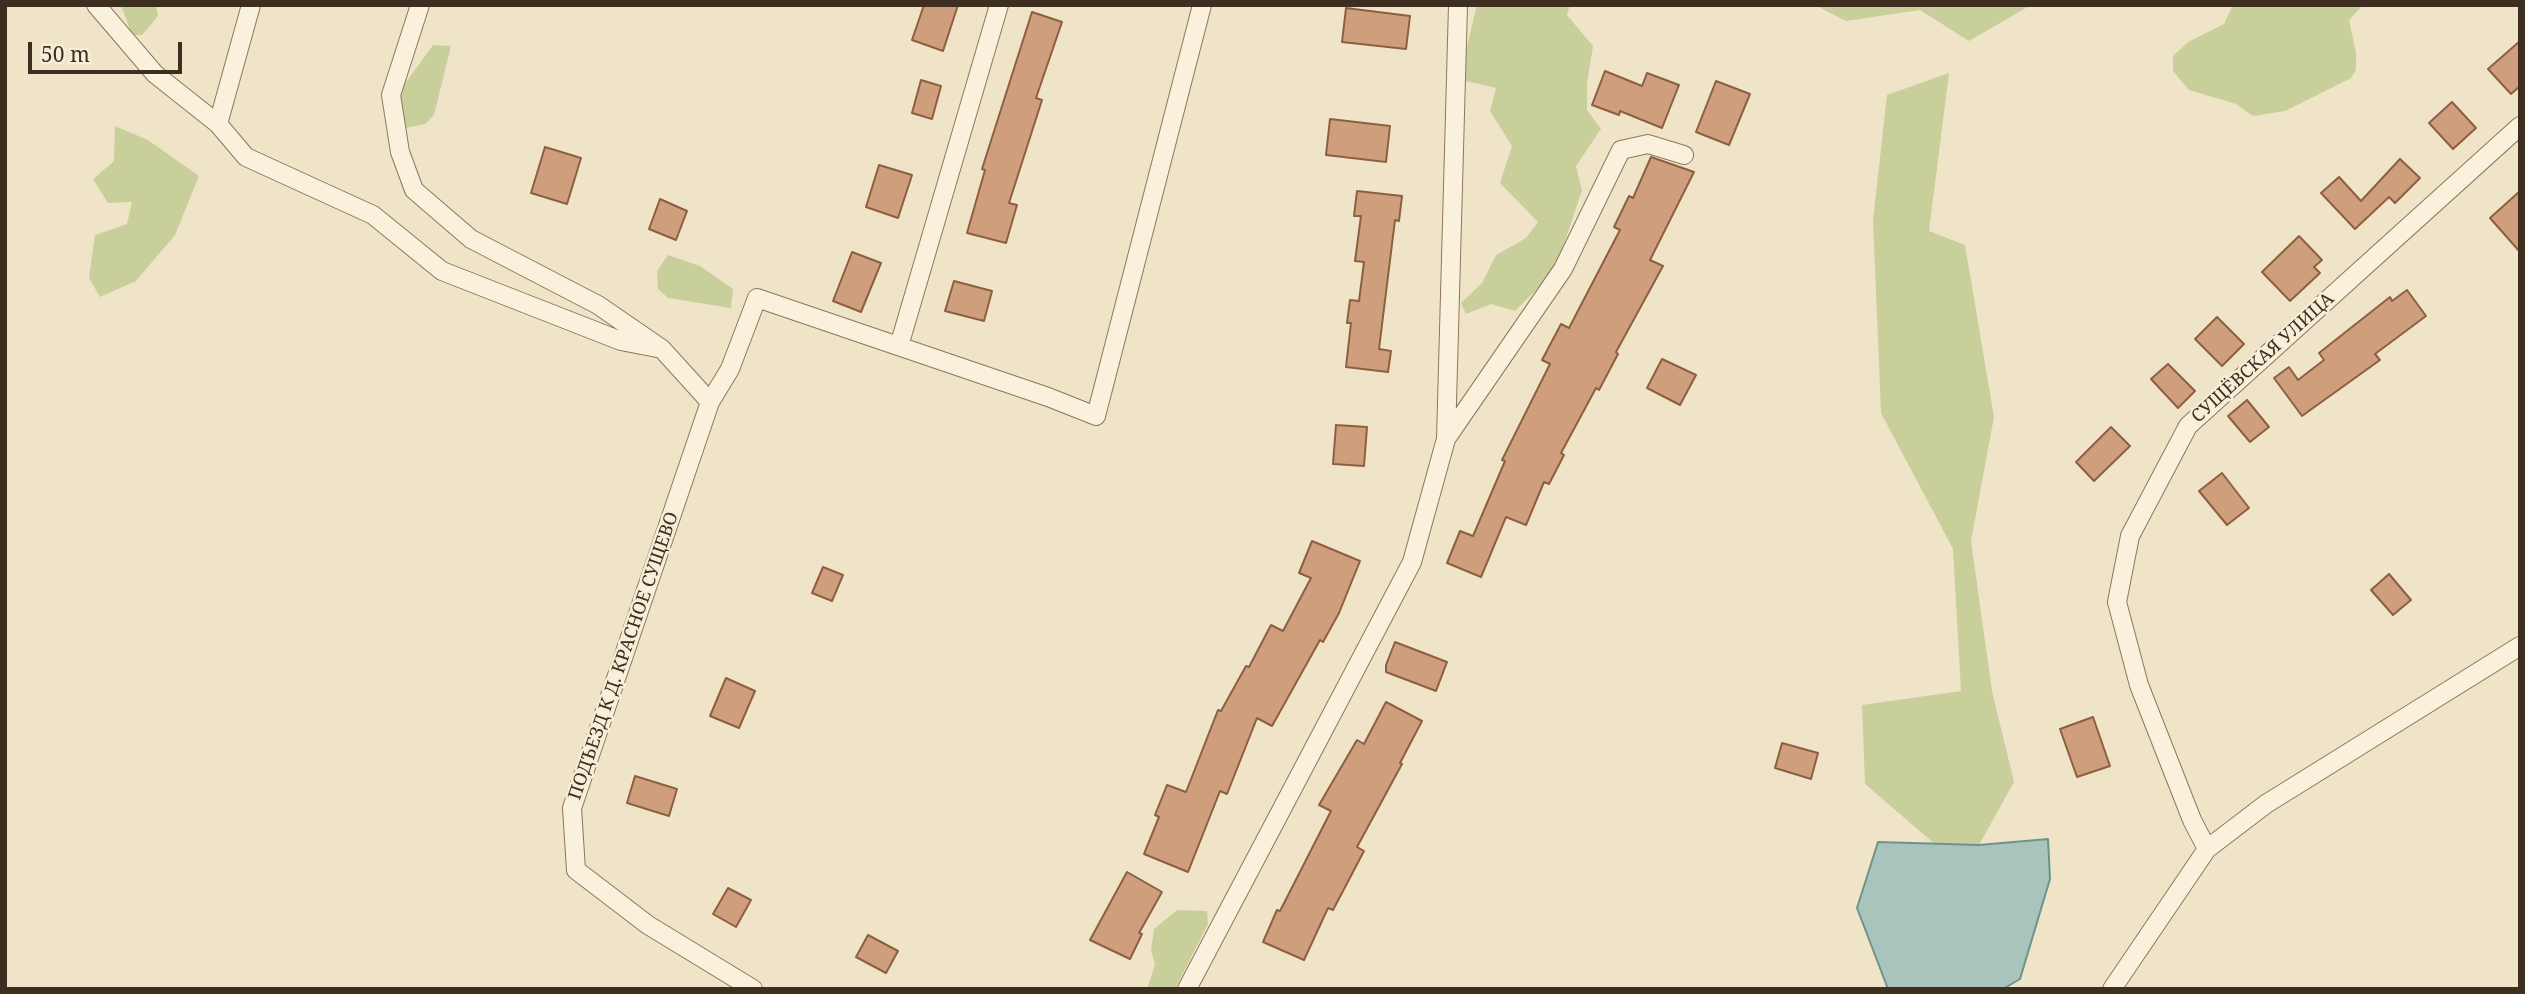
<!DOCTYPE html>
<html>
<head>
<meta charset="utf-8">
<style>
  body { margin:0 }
  #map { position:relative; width:2525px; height:994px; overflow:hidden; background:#f0e4c8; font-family:"Noto Serif",serif }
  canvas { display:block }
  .frame { position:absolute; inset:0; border:7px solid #3d2e20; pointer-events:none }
  .scale { position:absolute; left:28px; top:42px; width:154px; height:32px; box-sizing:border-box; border:4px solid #3d2e20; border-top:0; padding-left:9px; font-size:21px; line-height:24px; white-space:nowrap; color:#3d2e20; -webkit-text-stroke:5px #f7eed8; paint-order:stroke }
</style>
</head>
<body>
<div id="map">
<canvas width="2525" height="994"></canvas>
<div class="frame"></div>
<div class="scale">50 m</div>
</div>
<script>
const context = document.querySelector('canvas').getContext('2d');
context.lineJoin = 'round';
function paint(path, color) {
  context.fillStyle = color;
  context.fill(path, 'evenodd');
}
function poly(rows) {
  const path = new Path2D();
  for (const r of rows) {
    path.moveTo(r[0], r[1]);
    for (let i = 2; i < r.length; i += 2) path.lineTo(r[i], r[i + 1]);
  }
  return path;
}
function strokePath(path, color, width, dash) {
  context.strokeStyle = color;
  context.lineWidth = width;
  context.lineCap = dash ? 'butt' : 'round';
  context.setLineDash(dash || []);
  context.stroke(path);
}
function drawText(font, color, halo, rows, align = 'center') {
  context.font = font + ' "Noto Serif",serif';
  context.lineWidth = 5;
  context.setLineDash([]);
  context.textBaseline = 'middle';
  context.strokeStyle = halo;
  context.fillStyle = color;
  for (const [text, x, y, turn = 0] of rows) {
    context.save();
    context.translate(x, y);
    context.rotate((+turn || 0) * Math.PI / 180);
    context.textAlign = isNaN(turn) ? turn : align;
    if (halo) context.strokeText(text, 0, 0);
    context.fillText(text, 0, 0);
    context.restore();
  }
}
const green = poly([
  [118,5,156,5,158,16,142,35,132,35,122,8],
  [1477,5,1570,5,1567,15,1593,46,1587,84,1587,110,1601,129,1576,166,1582,190,1560,256,1544,282,1515,311,1491,304,1466,314,1461,303,1482,283,1496,255,1526,238,1538,222,1500,183,1512,146,1490,111,1496,88,1466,81,1462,67],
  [1815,5,2031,5,1969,41,1920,10,1846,21],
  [2233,5,2363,5,2349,20,2356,53,2356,70,2351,78,2285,111,2253,116,2236,104,2189,90,2173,71,2173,56,2188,42,2224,24],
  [433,45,451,46,434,115,425,124,401,129,398,93],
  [1949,73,1929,231,1965,245,1994,417,1971,541,1992,691,2014,782,1979,845,1936,845,1865,784,1862,705,1961,691,1953,549,1881,413,1873,220,1887,95],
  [115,126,148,140,199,176,175,235,136,281,100,297,89,278,95,235,127,224,132,202,108,203,93,179,114,161],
  [668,255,700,266,733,289,731,308,668,298,658,289,657,271],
  [1177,910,1207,911,1208,924,1175,989,1147,989,1155,965,1151,950,1154,929]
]);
const water = poly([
  [2048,839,2050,879,2020,979,2003,989,1888,989,1857,908,1878,842,1979,845,2048,839]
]);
const building = poly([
  [924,5,958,5,943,51,912,40,924,5],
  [1346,8,1410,16,1406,49,1342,42,1346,8],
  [1032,12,1062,22,1036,98,1042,100,1009,203,1017,205,1006,243,967,233,985,170,982,169,1032,12],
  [2520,41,2520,86,2511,94,2488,69,2520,41],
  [1605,71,1642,86,1647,73,1679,85,1662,128,1620,111,1619,115,1592,105,1605,71],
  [921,80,941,86,932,119,912,113,921,80],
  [1716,81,1750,94,1729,145,1696,132,1716,81],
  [2452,102,2476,128,2453,149,2429,123,2452,102],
  [1330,119,1390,126,1386,162,1326,155,1330,119],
  [545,147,581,158,567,204,531,193,545,147],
  [1651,157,1694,172,1650,260,1663,266,1616,352,1618,354,1599,390,1596,388,1561,453,1564,455,1549,484,1544,482,1526,525,1506,517,1481,577,1447,563,1460,531,1473,536,1505,461,1502,460,1550,364,1542,360,1561,324,1569,328,1620,230,1614,227,1629,196,1633,198,1651,157],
  [2400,159,2420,178,2395,203,2389,197,2355,229,2321,193,2339,177,2361,201,2400,159],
  [879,165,912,175,898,218,866,207,879,165],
  [1357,191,1402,196,1399,221,1395,220,1379,349,1391,351,1388,372,1346,367,1351,323,1347,323,1350,300,1359,301,1364,262,1355,261,1361,216,1354,216,1357,191],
  [2520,191,2520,252,2490,218,2520,191],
  [660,199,687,211,676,240,649,229,660,199],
  [2299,236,2322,260,2314,267,2320,273,2290,301,2262,272,2299,236],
  [852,252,881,263,861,312,833,301,852,252],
  [954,281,992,291,984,321,945,311,954,281],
  [2407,290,2426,316,2375,354,2380,360,2302,416,2274,378,2289,367,2298,380,2324,360,2319,353,2390,297,2392,301,2407,290],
  [2217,317,2244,344,2222,366,2195,339,2217,317],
  [1662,359,1696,375,1680,405,1647,388,1662,359],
  [2168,364,2195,391,2178,408,2151,379,2168,364],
  [2247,400,2269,427,2250,442,2228,416,2247,400],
  [1336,425,1367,427,1364,466,1333,464,1336,425],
  [2111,427,2130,446,2094,481,2076,462,2111,427],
  [2222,473,2249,508,2227,525,2199,491,2222,473],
  [1312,541,1360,561,1339,613,1323,642,1320,640,1272,726,1257,718,1227,794,1220,791,1188,872,1144,854,1159,817,1155,815,1167,785,1186,792,1218,710,1221,711,1246,666,1249,667,1271,625,1283,631,1311,578,1299,573,1312,541],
  [823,567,843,575,832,601,812,593,823,567],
  [2389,574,2411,600,2393,615,2371,590,2389,574],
  [1395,642,1447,662,1436,691,1386,672,1386,665,1395,642],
  [726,678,755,691,739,728,710,716,726,678],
  [1386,702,1422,721,1400,763,1402,764,1357,847,1364,851,1333,910,1328,908,1304,960,1263,942,1277,910,1280,911,1331,811,1319,805,1357,740,1364,744,1386,702],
  [2093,717,2110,766,2077,777,2060,729,2093,717],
  [1782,743,1818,753,1811,779,1775,768,1782,743],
  [635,776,677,789,669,816,627,803,635,776],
  [1127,872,1162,892,1139,933,1142,934,1130,959,1090,940,1127,872],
  [728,888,751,900,736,927,713,914,728,888],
  [868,935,898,951,886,973,856,957,868,935]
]);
const street = poly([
  [96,5,155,74,218,124],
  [251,5,218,124,246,157,373,215,442,271,621,341,662,349],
  [420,5,391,95,400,152,414,190,471,239,598,305,662,349,710,402],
  [899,346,999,5],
  [1446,439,1563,269,1621,150,1648,144,1684,155],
  [2207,849,2192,820,2139,685,2117,602,2130,536,2188,426,2520,126],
  [753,989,648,925,576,870,572,808,710,402,730,369,757,298,1048,397,1096,416,1202,5],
  [1187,989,1412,562,1446,439,1458,5],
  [2112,989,2207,849,2266,804,2520,646]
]);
const streetNames = [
  ["СУЩЁВСКАЯ УЛИЦА",2263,358,-42],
  ["ПОДЪЕЗД К Д. КРАСНОЕ СУЩЕВО",624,656,-71]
];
paint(green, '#c9cf9b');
paint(water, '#a9c4bc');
strokePath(water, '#6f938a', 2);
paint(building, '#cf9f7d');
strokePath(building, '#8d5f41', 2);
strokePath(street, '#8d765c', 20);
strokePath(street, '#faf1dc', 18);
drawText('18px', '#3d2e20', '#f7eed8', streetNames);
</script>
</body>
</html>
